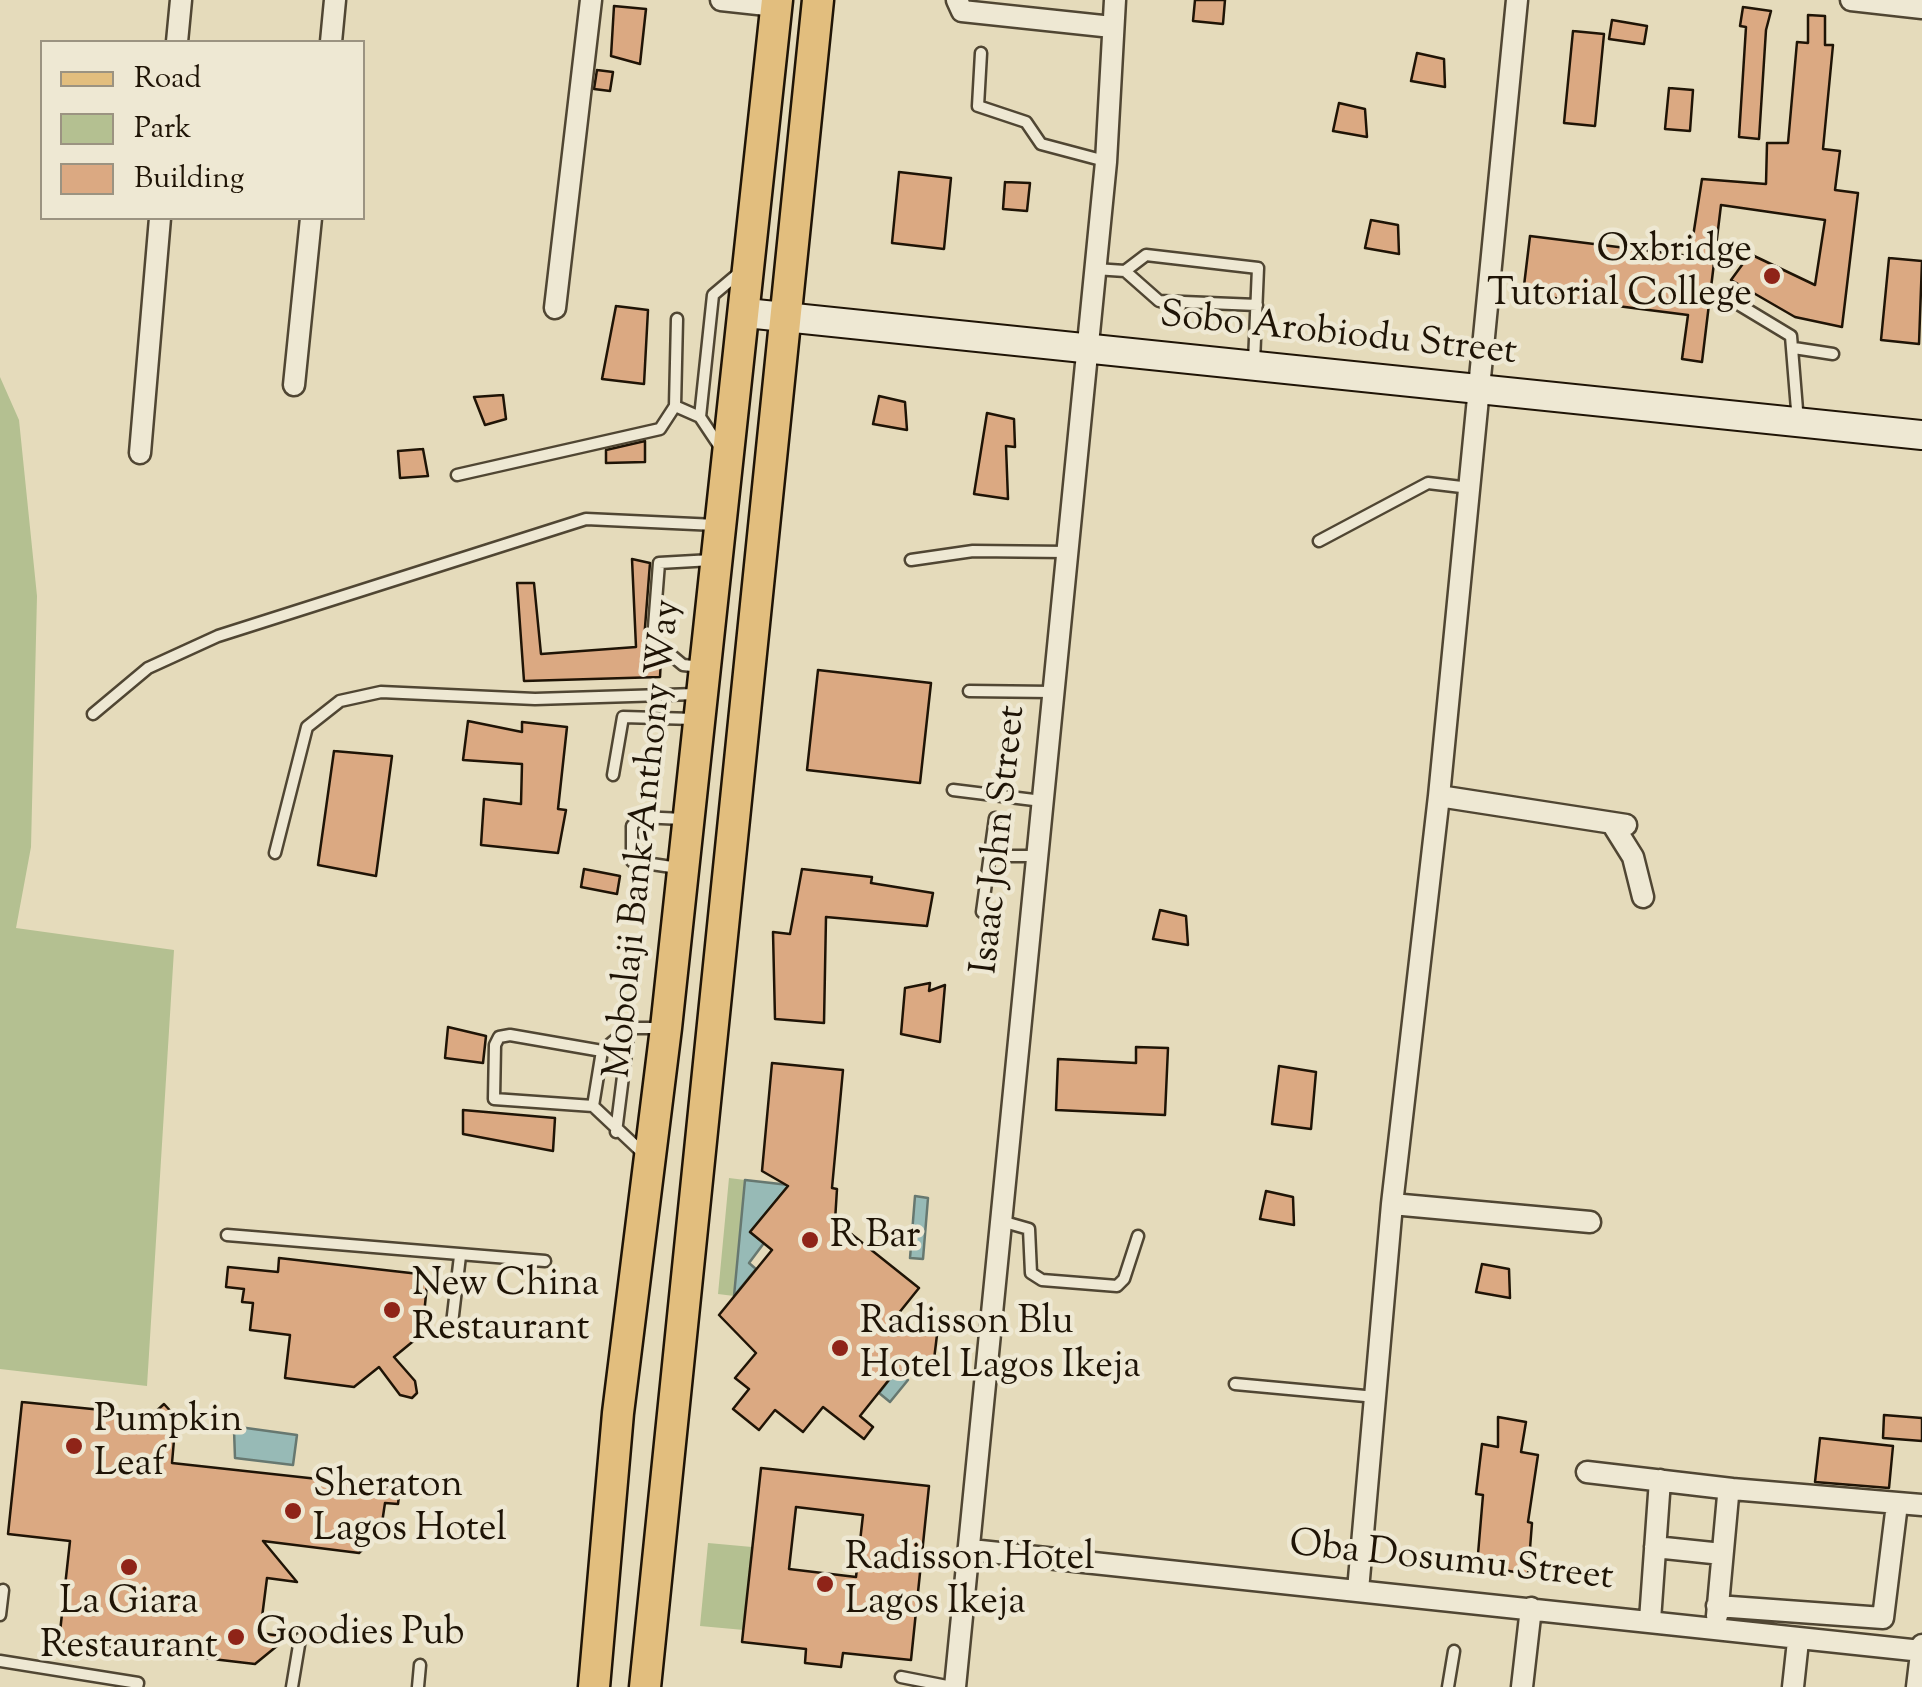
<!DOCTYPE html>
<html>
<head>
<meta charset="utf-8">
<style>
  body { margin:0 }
  #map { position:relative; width:1922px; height:1687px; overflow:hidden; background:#e5dbbb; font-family:"Sorts Mill Goudy",serif }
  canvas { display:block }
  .legend { position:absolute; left:40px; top:40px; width:325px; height:180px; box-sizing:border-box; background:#eee8d3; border:2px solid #9b9381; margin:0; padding:12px 18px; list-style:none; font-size:30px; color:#1f1406 }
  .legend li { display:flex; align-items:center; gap:20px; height:50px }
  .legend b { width:50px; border:2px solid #9b9381 }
</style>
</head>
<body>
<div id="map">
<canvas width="1922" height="1687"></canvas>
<ul class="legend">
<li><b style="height:12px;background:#e2be7e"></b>Road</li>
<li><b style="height:28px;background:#b4c091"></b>Park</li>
<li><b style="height:28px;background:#dba982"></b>Building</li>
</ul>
</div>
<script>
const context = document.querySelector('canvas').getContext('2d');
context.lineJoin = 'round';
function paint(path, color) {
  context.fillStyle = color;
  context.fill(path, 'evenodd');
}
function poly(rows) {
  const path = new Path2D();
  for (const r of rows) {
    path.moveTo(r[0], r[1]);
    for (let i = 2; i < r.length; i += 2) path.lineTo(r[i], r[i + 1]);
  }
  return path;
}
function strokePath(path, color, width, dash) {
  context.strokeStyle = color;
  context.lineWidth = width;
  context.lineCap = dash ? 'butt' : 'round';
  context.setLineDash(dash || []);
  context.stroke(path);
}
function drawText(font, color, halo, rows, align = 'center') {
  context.font = font + ' "Sorts Mill Goudy",serif';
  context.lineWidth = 9;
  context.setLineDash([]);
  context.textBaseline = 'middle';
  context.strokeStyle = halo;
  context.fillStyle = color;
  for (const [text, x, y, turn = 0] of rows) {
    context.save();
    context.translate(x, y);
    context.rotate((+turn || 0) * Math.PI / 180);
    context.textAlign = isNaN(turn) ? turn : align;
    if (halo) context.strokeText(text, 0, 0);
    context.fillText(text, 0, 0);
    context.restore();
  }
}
const green = poly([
  [0,377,19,420,37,596,31,847,16,928,174,950,147,1386,0,1369],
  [729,1178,745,1180,734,1296,718,1294],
  [708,1543,752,1547,744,1630,700,1626]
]);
const water = poly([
  [745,1180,789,1185,750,1232,764,1243,749,1263,756,1269,734,1296,745,1180],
  [915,1196,928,1198,923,1259,910,1258,915,1196],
  [896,1371,908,1380,890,1402,879,1393,896,1371],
  [239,1427,297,1435,293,1465,235,1458,234,1430,239,1427]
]);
const building = poly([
  [1195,0,1225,0,1223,24,1193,21,1195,0],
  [614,6,646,9,640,64,611,56,614,6],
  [1743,7,1771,11,1766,30,1759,139,1739,137,1746,27,1740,26,1743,7],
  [1808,15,1825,16,1825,45,1833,45,1823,149,1840,151,1835,190,1858,193,1842,327,1795,317,1731,280,1750,254,1815,285,1825,220,1721,205,1702,362,1682,359,1688,315,1523,294,1530,236,1690,256,1702,179,1766,184,1767,143,1788,143,1797,42,1808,43,1808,15],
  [1612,20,1647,26,1644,44,1609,39,1612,20],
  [1573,31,1604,34,1595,126,1564,123,1573,31],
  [1417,53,1444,59,1445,87,1411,81,1417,53],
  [597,70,613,72,610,91,594,89,597,70],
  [1669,88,1693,90,1690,131,1665,129,1669,88],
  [1339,103,1365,109,1367,137,1333,131,1339,103],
  [899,172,951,178,944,249,892,243,899,172],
  [1005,182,1030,183,1027,211,1003,209,1005,182],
  [1371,220,1398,225,1399,254,1365,248,1371,220],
  [1889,258,1922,261,1919,344,1881,340,1889,258],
  [616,306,648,310,644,384,602,379,616,306],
  [503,395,506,419,485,425,474,397,503,395],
  [879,396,905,402,907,430,873,424,879,396],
  [987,413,1014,419,1015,447,1006,446,1008,499,974,494,987,413],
  [645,441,645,462,606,463,606,450,645,441],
  [423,449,428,476,400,478,398,451,423,449],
  [632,559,650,563,644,640,661,658,660,677,524,681,517,583,534,583,541,654,636,647,632,559],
  [818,670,931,683,920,783,807,770,818,670],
  [468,721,522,732,522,722,567,727,558,809,566,810,558,853,481,845,484,799,521,804,522,764,463,760,468,721],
  [334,751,392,756,376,876,318,865,334,751],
  [584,869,620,876,617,894,581,887,584,869],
  [802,869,872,877,871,883,933,893,927,926,826,917,824,1023,775,1019,773,932,790,934,802,869],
  [1160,910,1186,916,1188,945,1153,939,1160,910],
  [930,983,929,991,945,985,940,1042,901,1034,905,988,930,983],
  [448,1027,486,1036,483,1063,445,1058,448,1027],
  [1136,1047,1168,1048,1165,1115,1056,1110,1058,1059,1136,1063,1136,1047],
  [772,1063,843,1070,832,1188,837,1189,835,1221,919,1288,886,1329,937,1335,932,1376,896,1371,860,1416,873,1427,864,1439,823,1407,803,1432,775,1410,759,1430,733,1409,749,1389,735,1378,756,1353,719,1315,772,1250,750,1232,788,1186,762,1171,772,1063],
  [1279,1066,1316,1072,1311,1129,1272,1124,1279,1066],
  [463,1110,555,1118,553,1151,463,1134,463,1110],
  [1266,1191,1293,1197,1294,1225,1260,1219,1266,1191],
  [279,1258,428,1275,422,1334,394,1357,415,1381,417,1393,412,1398,400,1395,379,1367,354,1387,285,1378,290,1335,250,1330,253,1303,242,1302,244,1289,226,1287,228,1267,278,1272,279,1258],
  [1482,1264,1509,1269,1510,1298,1476,1292,1482,1264],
  [22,1402,152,1415,164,1404,176,1417,172,1463,400,1488,398,1504,385,1503,382,1523,371,1522,368,1544,359,1553,263,1541,297,1582,267,1578,260,1633,288,1637,255,1664,59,1641,70,1541,8,1534,22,1402],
  [1884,1415,1922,1418,1922,1441,1883,1438,1884,1415],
  [1498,1417,1526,1422,1521,1452,1538,1455,1528,1522,1532,1523,1528,1574,1477,1566,1483,1495,1476,1494,1482,1444,1498,1447,1498,1417],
  [1820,1438,1893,1446,1889,1488,1815,1482,1820,1438],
  [761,1468,929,1486,911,1660,843,1653,841,1667,805,1663,806,1649,742,1642,761,1468],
  [796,1507,863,1515,856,1577,789,1569,796,1507]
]);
const lane = poly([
  [981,53,978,106,1026,122,1041,144,1105,161],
  [1095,269,1125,271,1159,301,1257,305],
  [1125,271,1146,255,1258,268,1254,362],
  [1728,298,1791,336,1798,422],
  [677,319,675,406,700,417],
  [1794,348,1833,354],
  [720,447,700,417,713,295,739,273],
  [457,475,660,429,675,406],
  [1319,541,1428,483,1470,488],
  [911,560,973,551,1067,552],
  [702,667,683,665,653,640,659,563,712,560],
  [969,691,1052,692],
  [93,714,148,668,218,636,586,519,716,525],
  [613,775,623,717,694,719],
  [953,790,1042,801],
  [275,853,307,727,340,701,381,692,535,699,696,694],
  [989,856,1036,856],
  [678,868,632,861,632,826,640,817,683,819],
  [982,912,995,818],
  [593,1106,494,1099,495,1045,499,1037,510,1035,602,1051],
  [616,1132,629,1029],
  [644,1154,593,1106,602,1051,629,1028,660,1028],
  [1001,1221,1029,1229,1031,1273,1042,1280,1117,1286,1124,1279,1138,1236],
  [227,1235,545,1261],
  [451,1332,460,1256],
  [1235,1384,1376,1397],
  [0,1615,3,1590],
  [0,1661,138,1683,137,1687],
  [901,1677,952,1687],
  [292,1687,300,1639],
  [418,1687,420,1665],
  [1448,1687,1454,1651]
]);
const street = poly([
  [721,0,776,6],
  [957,0,962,11,1112,27],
  [1851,0,1922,8],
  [177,42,181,0],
  [331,42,335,0],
  [555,308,591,0],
  [294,385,311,218],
  [140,453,160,218],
  [1439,796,1626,825],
  [1613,825,1633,857,1643,897],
  [1392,1204,1590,1222],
  [1587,1472,1732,1489],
  [1655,1547,1722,1554],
  [971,1550,1922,1651],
  [1358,1590,1392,1204,1439,796,1517,0],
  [1717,1606,1883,1618,1897,1504],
  [1717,1616,1728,1496,1732,1489,1922,1505],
  [1650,1620,1660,1480],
  [955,1687,1106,162,1115,0],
  [1522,1687,1531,1608],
  [1793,1687,1798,1641],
  [1917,1687,1922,1645]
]);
const secondary = poly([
  [746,313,1922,435]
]);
const primary = poly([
  [594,1687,618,1413,666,1028,777,0],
  [645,1687,818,0]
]);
const markers = [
  [1772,276,10,"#8f2418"],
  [810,1240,10,"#8f2418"],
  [392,1310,10,"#8f2418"],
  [840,1348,10,"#8f2418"],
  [74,1446,10,"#8f2418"],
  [293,1511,10,"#8f2418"],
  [129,1567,10,"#8f2418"],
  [825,1584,10,"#8f2418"],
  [236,1637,10,"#8f2418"]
];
const poiNames = [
  ["Oxbridge",1752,254,"right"],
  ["Tutorial College",1752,298,"right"],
  ["R Bar",830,1240],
  ["New China",412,1288],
  ["Restaurant",412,1332],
  ["Radisson Blu",860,1326],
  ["Hotel Lagos Ikeja",860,1370],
  ["Pumpkin",94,1424],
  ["Leaf",94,1468],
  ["Sheraton",313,1489],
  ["Lagos Hotel",313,1533],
  ["Radisson Hotel",845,1562],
  ["Lagos Ikeja",845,1606],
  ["La Giara",129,1606,"center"],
  ["Restaurant",129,1650,"center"],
  ["Goodies Pub",256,1637]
];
const streetNames = [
  ["Sobo Arobiodu Street",1338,337,6],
  ["Mobolaji Bank-Anthony Way",646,839,-84],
  ["Isaac John Street",1002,840,-84],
  ["Oba Dosumu Street",1451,1564,6]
];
paint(green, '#b4c091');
paint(water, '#97bab6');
strokePath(water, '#677870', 2.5);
paint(building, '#dba982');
strokePath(building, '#1f1406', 2.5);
strokePath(lane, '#504633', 15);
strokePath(street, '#504633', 25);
strokePath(secondary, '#1f1406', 32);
strokePath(primary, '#1f1406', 35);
strokePath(lane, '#eee8d3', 10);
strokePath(street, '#eee8d3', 20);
strokePath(secondary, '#eee8d3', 28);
strokePath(primary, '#e2be7e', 30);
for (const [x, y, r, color] of markers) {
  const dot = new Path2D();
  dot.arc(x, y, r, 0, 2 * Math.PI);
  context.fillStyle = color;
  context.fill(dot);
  strokePath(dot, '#eee8d3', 4);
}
drawText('38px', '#1f1406', '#eee8d3', poiNames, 'left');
drawText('38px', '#1f1406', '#eee8d3', streetNames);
</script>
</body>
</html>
